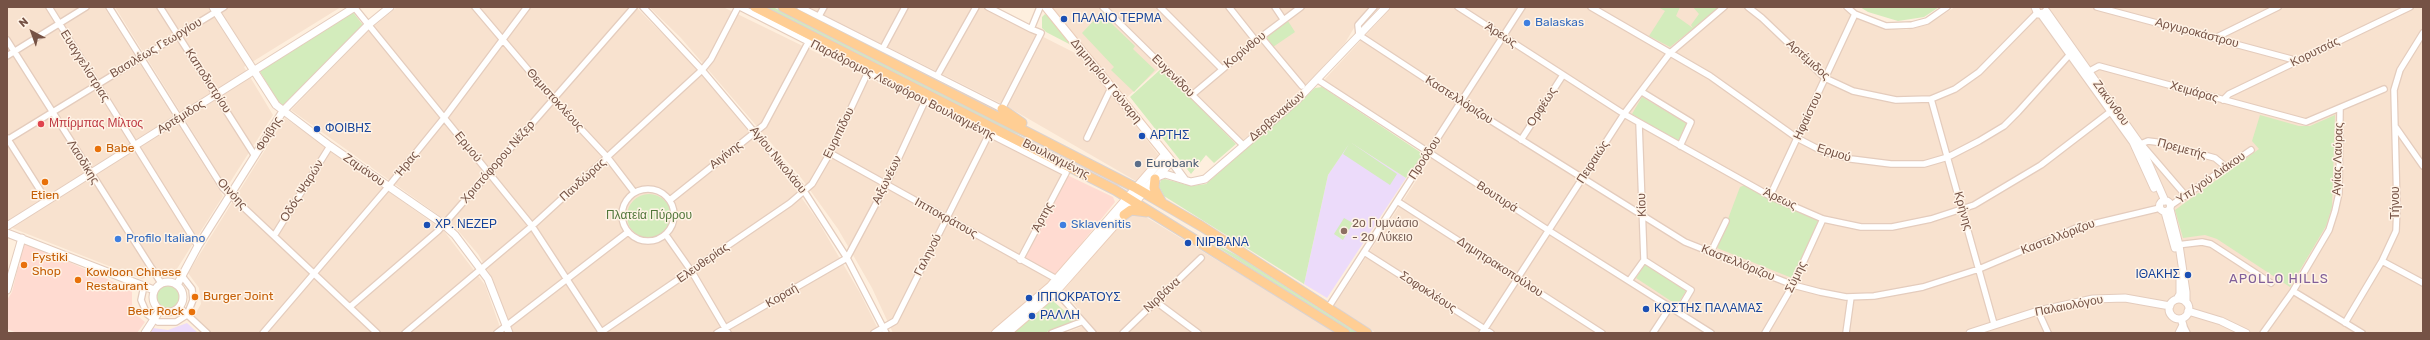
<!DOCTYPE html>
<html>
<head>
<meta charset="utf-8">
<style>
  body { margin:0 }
  #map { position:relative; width:2430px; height:340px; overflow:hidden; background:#feefde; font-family:Rubik,sans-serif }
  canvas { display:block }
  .frame { position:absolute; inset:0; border:8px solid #755245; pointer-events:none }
  .north { position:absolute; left:12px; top:12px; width:40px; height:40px; -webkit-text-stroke:3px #fff3e6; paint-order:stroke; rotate:319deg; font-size:11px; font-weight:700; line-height:16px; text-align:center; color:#755245 }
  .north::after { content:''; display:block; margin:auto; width:14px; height:18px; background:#755245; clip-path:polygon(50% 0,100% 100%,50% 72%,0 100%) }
</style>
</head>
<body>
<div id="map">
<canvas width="2430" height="340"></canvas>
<div class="frame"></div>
<div class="north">N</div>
</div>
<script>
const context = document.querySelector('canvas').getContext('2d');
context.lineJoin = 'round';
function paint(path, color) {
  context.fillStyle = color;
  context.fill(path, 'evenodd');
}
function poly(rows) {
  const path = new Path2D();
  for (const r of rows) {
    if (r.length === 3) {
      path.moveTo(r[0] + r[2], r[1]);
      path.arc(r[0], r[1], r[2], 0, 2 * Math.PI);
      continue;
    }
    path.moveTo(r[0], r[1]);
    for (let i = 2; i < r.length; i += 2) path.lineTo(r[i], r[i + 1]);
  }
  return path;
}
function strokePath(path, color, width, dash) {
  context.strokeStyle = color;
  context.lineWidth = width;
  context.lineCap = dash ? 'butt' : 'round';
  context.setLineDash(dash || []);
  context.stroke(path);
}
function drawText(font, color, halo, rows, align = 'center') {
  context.font = font + ' Rubik,sans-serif';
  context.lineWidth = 3;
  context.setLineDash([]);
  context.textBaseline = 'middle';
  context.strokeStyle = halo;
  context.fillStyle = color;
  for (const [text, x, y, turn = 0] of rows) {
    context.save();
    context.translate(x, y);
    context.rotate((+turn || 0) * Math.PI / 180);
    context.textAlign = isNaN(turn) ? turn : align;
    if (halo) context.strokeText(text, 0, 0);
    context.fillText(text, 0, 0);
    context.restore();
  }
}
const residential = poly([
  [7,7,104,7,223,196,175,272,161,270,142,279,7,226],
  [115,7,341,7,244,67,273,115,227,187],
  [397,7,636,7,695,67,789,180,818,221,860,293,880,333,511,333,492,278,478,254,455,227,291,110,367,32],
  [649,7,723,7,1067,175,1055,276,1048,285,989,333,893,333,872,288,838,229,802,179,681,38],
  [808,7,984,7,1081,56,1160,157,1136,181,1008,107],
  [1052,7,1373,7,1354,28,1345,43,1306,85,1242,141,1162,66,1125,99],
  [1392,7,1841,7,1849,14,1867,22,1887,29,1906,30,1927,25,1955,7,2423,7,2423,333,1376,333,1334,306,1435,152,1324,80],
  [285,118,444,231,485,285,502,333,211,333,193,318,201,304,199,288,188,273],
  [1132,213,1141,214,1337,333,1065,333,1089,324,1064,290,1125,217]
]);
const commercial = poly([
  [1067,175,1113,197,1115,202,1055,276,1024,257],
  [24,242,132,290,132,304,139,317,145,322,137,333,17,333,7,329,7,300,12,292]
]);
const education = poly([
  [1350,142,1406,178,1327,298,1304,284,1328,175],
  [187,323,198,333,150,333,153,328,168,330]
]);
const green = poly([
  [766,7,773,7,1035,141,1010,131],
  [1658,7,1680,7,1676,16,1693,28,1691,25,1699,14,1693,7,1720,7,1670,47,1649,36,1665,11],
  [1860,7,1939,7,1924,17,1898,21,1868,12],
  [352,11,363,25,281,107,259,70],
  [1103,11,1114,22,1112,24,1135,46,1133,49,1155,70,1134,92,1111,70,1114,67,1082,33],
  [1045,14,1049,17,1071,45,1046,32,1042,28,1042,17],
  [1288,21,1295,32,1273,47,1266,36],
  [1162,68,1236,144,1214,163,1206,155,1191,174,1130,97],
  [1322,87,1423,154,1406,178,1350,142,1397,174,1390,185,1343,154,1349,144,1328,175,1304,284,1164,196,1159,186,1161,180,1165,179,1191,186,1206,184,1315,88],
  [1642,97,1689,125,1679,142,1632,114],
  [2260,115,2299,126,2310,126,2335,115,2332,207,2326,226,2290,287,2217,239,2205,235,2183,238,2175,210,2259,149,2252,141],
  [1745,185,1818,219,1819,224,1795,277,1792,278,1717,248,1740,187],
  [649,216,22],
  [1344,218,1353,223,1343,240,1334,234],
  [1199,235,1240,257,1358,333,1352,333],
  [1645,264,1686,291,1677,305,1636,278],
  [168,297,12],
  [1052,300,1076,321,1044,333,1013,333]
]);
const minor = poly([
  [49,7,198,246],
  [109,7,223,188,377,333],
  [160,7,255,156],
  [354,7,532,226,602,333],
  [475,7,553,99,608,158,634,192],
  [643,7,702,70,804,191,847,258,886,333],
  [740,7,1066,173,1020,260],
  [800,7,1002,109,1041,33,1031,29,1040,7],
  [988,7,1031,29],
  [1103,7,1244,146],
  [1160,7,1222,69],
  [1229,7,1256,41],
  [1275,7,1283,19],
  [1374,7,1358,25,1359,35,1461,102,1685,242,1793,285,1820,292,1846,297,1874,296,1923,287,1979,269,2076,228,2160,208],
  [1458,7,1624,114,1770,196,1823,219,1861,227,1892,227,1931,219,1974,205,2041,165,2114,109],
  [1591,7,1710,76,1797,138,1824,152,1851,159,1891,164,1924,164,1948,157,1979,141,2004,126,2018,112,2072,52],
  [1748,7,1762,18,1825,78,1853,91,1896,100,1931,99,1955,89,1979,72,2037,13],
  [1847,7,1855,14,1886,26,1912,25,1927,21,1947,7],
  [2097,7,2291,59,2295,62],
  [819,16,824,7],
  [1261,37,1302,86],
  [2215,38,2278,7],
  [7,40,161,283],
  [883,48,905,7],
  [7,56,86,7],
  [2086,73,2099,66,2306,122,2384,89],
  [937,76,976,7],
  [1318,80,1548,230,1711,333],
  [1642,92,1691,122,1680,146],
  [1192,95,1261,37,1301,7],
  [1931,99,1994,324],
  [2223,100,2229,94,2410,7],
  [2395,126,2423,166],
  [7,138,47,201],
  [1087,138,1111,88],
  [7,140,224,7],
  [1521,140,1563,75],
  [2138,145,2148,141,2156,142,2215,158,2226,167],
  [2143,146,2186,196],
  [830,153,1060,281],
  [648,215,26],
  [1770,196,1855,14],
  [670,200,764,125,809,41],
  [1397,201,1602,333],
  [2170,206,2251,150],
  [666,235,692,272,728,333],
  [274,236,330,146],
  [2177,245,2202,242,2211,244,2271,283],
  [1364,252,1491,333],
  [1711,252,1726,221],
  [1644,260,1691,290,1678,312],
  [2382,261,2423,283],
  [1629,281,1644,260,1639,123],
  [144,286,141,300,147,314,158,322,176,322,187,315,193,300,192,289,182,276],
  [1054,289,1093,333],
  [2293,291,2362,333],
  [1155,301,1198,333],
  [351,306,438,231,634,7],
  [179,307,207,333],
  [1328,308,1522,7],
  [2038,311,2048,333],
  [2345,323,2382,261,2396,231,2397,207,2394,90,2400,70,2423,33],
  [2183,325,2187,333],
  [263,333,388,187,444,118,527,7],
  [405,333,532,226,702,70,711,59,738,7],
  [497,333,628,232],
  [600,333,790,203,812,184,830,153,868,72],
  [717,333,847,258,886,185,925,101],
  [874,333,895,321,989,134],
  [1052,333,1081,322],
  [1123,333,1201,258],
  [1482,333,1624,114,1670,53,1724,7],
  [1653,333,1670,307],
  [1765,333,1793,285,1823,219],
  [1846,333,1851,297],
  [2263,333,2293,291,2329,230,2335,211,2339,193,2340,109]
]);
const tertiary = poly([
  [213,7,276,105,330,146,443,224,455,235,488,279,509,333],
  [2035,7,2038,14,2044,13],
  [2046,11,2140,144,2165,201],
  [2041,14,2133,142,2154,188],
  [1171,161,1185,180],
  [1157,177,1165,174,1191,182,1205,179,1298,99,1386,7],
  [2165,206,5.5],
  [2170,209,2179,245,2186,292,2186,302],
  [2165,212,2175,248],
  [7,226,355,7],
  [7,233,154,290],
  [168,297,15],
  [177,285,198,246,283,111,368,25,390,7],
  [7,290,22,238],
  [2177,299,2180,294,2180,278],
  [2179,309,10],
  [2188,311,2221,321,2246,333],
  [145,333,160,310],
  [1970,333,2038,311,2093,299,2125,298,2170,306],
  [2179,333,2183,325,2181,319]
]);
const secondary = poly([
  [996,333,1051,286,1165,155],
  [1007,333,1056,291,1171,161,1046,7]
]);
const primary = poly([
  [755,7,1115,190,1345,333],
  [783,7,1136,188,1201,226,1367,333],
  [1002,109,1022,123],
  [1155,179,1154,188,1162,203],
  [1124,215,1131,210,1147,212]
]);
const markers = [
  [1064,19,4,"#1a4fb4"],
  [1527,23,4,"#3f7fe0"],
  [41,124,4,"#e0444e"],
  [317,129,4,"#1a4fb4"],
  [1142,136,4,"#1a4fb4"],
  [98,149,4,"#e8710a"],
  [1138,164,4,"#5c6f8a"],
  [45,182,4,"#e8710a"],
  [427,225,4,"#1a4fb4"],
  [1063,225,4,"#3f7fe0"],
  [1344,231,4,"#8d6e63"],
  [118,239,4,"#3f7fe0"],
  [1188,243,4,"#1a4fb4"],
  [24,265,4,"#e8710a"],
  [2188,275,4,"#1a4fb4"],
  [78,280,4,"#e8710a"],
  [195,297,4,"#e8710a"],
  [1029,298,4,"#1a4fb4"],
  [1646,309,4,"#1a4fb4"],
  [192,312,4,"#e8710a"],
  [1032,316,4,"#1a4fb4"]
];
const transitNames = [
  ["ΠΑΛΑΙΟ ΤΕΡΜΑ",1072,19],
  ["ΦΟΙΒΗΣ",325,129],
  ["ΑΡΤΗΣ",1150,136],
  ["ΧΡ. ΝΕΖΕΡ",435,225],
  ["ΝΙΡΒΑΝΑ",1196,243],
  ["ΙΘΑΚΗΣ",2180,275,"right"],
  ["ΙΠΠΟΚΡΑΤΟΥΣ",1037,298],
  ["ΚΩΣΤΗΣ ΠΑΛΑΜΑΣ",1654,309],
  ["ΡΑΛΛΗ",1040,316]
];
const shopNames = [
  ["Balaskas",1535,23],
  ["Sklavenitis",1071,225],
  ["Profilo Italiano",126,239]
];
const streetNames = [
  ["Αργυροκάστρου",2197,33,15],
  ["Άρεως",1501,35,33],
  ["Βασιλέως Γεωργίου",156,48,-31],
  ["Κορίνθου",1245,50,-39],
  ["Κορυτσάς",2315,52,-26],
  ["Αρτέμιδος",1808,60,42],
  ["Ευαγγελίστριας",85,66,58],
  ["Ευγενίδου",1173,76,45],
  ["Καποδιστρίου",208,81,57],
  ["Δημητρίου Γούναρη",1106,81,51],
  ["Παράδρομος Λεωφόρου Βουλιαγμένης",903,90,27],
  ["Χειμάρας",2194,92,16],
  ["Θεμιστοκλέους",555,100,48],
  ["Καστελλόριζου",1459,100,33],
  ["Ζακύνθου",2111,103,54],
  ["Ορφέως",1542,107,-57],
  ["Δερβενακίων",1277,116,-41],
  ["Ηφαίστου",1808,116,-65],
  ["Αρτέμιδος",181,117,-32],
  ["Ευριπίδου",839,133,-64],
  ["Φοίβης",269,134,-58],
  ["Ερμού",468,147,51],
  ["Πρεμετής",2182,149,15],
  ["Ερμού",1834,153,18],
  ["Αιγίνης",726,155,-38],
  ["Προόδου",1425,158,-57],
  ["Βουλιαγμένης",1056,159,27],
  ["Αγίας Λαύρας",2338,159,-88],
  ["Αγίου Νικολάου",778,160,51],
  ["Λαοδίκης",83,162,58],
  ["Χριστόφορου Νέζερ",498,162,-49],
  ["Πειραιώς",1593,162,-57],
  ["Ήρας",407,164,-51],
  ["Ζαμάνου",364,170,35],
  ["Υπ/γού Διάκου",2211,178,-35],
  ["Πανδώρας",583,180,-42],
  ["Αιξωνέων",887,180,-64],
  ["Οδóς Ψαρών",302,191,-58],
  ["Οινόης",232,194,47],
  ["Βουτυρά",1497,197,33],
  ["Άρεως",1780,199,25],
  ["Τήνου",2396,203,-90],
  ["Κίου",1642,205,-92],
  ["Κρήνης",1963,211,74],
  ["Άρτης",1043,217,-62],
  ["Ιπποκράτους",946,218,29],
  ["Καστελλόριζου",2058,237,-21],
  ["Γαληνού",928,255,-63],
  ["Ελευθερίας",703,263,-35],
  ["Καστελλόριζου",1738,263,22],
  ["Δημητρακοπούλου",1500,267,33],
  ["Σύμης",1796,277,-64],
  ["Σοφοκλέους",1428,292,33],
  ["Νιρβάνα",1162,295,-43],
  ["Κοραή",782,296,-30],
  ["Παλαιολόγου",2069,306,-11]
];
const healthNames = [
  ["Μπίρμπας Μίλτος",49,124]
];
const foodNames = [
  ["Babe",106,149],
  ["Etien",45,196,"center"],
  ["Fystiki",32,258],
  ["Shop",32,272],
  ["Kowloon Chinese",86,273],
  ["Restaurant",86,287],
  ["Burger Joint",203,297],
  ["Beer Rock",184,312,"right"]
];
const serviceNames = [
  ["Eurobank",1146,164]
];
const parkNames = [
  ["Πλατεία Πύρρου",649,216]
];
const educationNames = [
  ["2ο Γυμνάσιο",1352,224],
  ["- 2ο Λύκειο",1352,238]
];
const neighbourhoodNames = [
  ["APOLLO HILLS",2279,279]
];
paint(residential, '#f8e2cf');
paint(commercial, '#ffdbd1');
paint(education, '#ecdbfa');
paint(green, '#d3ecbc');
strokePath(minor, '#e4ccbd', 8);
strokePath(tertiary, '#e4ccbd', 9);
strokePath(secondary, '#eaccb9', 10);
strokePath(primary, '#dbd2cf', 11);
strokePath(minor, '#fff', 5.5);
strokePath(tertiary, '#fff', 7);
strokePath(secondary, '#fff', 8);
strokePath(primary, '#ffce94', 9);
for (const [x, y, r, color] of markers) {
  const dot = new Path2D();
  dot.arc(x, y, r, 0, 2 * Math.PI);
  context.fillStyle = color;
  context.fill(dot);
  strokePath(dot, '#fff3e6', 1.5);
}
drawText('12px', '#164399', '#fff3e6', transitNames, 'left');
drawText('12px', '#366cbe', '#fff3e6', shopNames, 'left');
drawText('12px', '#755245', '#fff3e6', streetNames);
drawText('12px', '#be3a42', '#fff3e6', healthNames, 'left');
drawText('12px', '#c56008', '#fff3e6', foodNames, 'left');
drawText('12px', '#4e5e75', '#fff3e6', serviceNames, 'left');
drawText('12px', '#51763a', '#fff3e6', parkNames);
drawText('12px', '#785e54', '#fff3e6', educationNames, 'left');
context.letterSpacing = '1px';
drawText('13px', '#815f99', '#fff3e6', neighbourhoodNames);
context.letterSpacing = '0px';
</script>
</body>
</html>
